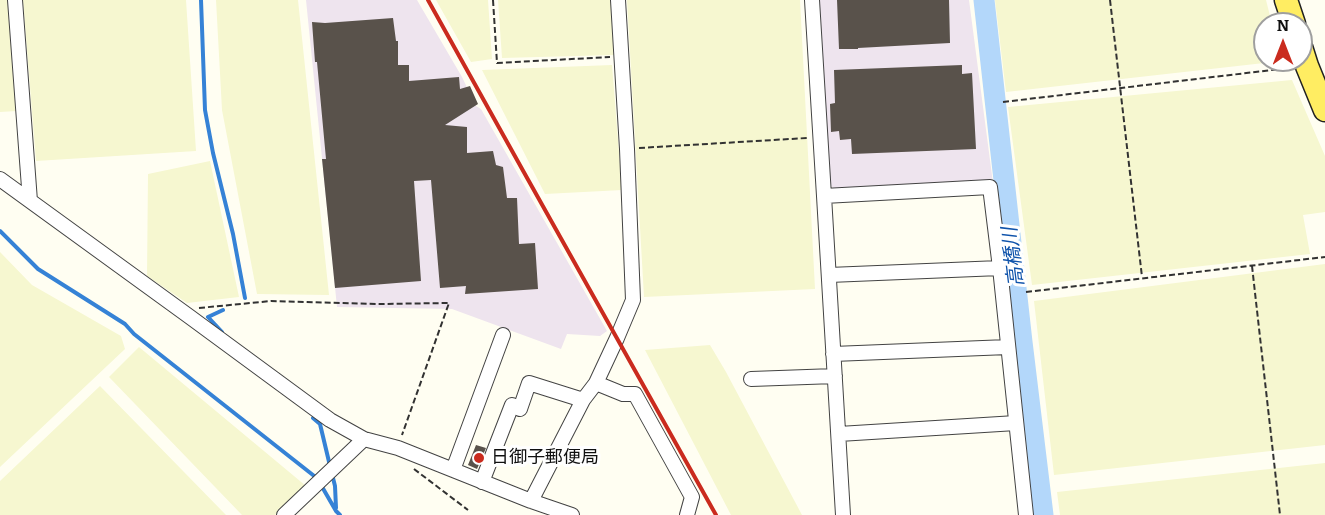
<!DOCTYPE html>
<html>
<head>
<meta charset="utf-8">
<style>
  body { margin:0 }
  #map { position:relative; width:1325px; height:515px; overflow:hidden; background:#fffef2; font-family:Bitter,serif }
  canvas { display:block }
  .north { position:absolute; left:1253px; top:12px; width:60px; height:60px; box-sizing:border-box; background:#fff; border:2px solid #9f9f9f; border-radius:50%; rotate:0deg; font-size:16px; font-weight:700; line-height:24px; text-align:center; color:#101010 }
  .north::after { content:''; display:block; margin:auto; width:21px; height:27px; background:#ca2b1e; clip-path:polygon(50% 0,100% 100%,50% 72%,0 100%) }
</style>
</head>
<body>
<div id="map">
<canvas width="1325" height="515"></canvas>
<div class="north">N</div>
</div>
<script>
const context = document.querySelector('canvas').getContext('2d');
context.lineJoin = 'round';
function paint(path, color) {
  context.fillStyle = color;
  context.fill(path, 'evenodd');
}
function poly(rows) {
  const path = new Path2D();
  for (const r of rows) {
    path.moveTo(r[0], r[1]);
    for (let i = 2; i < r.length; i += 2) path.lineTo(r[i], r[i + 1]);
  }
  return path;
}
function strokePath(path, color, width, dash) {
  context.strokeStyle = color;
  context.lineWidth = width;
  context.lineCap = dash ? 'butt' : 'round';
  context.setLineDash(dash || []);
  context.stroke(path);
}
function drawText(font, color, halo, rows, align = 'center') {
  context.font = font + ' Bitter,"Noto Sans JP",serif';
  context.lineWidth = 6;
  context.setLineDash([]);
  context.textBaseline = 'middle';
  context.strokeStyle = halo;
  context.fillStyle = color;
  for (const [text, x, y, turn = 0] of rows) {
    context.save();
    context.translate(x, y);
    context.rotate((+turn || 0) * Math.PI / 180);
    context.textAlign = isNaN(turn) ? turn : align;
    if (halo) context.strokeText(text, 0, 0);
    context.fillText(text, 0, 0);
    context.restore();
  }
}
const industrial = poly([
  [306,0,417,0,462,77,476,106,481,109,607,331,600,336,567,334,561,349,452,309,337,307],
  [818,0,969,0,993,183,837,191,828,184]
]);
const farmland = poly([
  [0,0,9,0,17,111,0,112],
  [23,0,186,0,196,151,36,161],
  [216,0,298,0,329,295,257,294,222,110],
  [436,0,488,0,492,59,471,62],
  [498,0,611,0,614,55,502,58],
  [627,0,800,0,815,289,644,297],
  [995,0,1266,0,1272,24,1265,24,1265,60,1282,60,1282,61,1006,92],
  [612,65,622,190,545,194,482,70],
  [1292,80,1325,156,1325,212,1303,215,1310,254,1032,285,1008,107],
  [210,161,239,297,187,303,147,276,148,174],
  [0,252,32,285,121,336,125,349,0,467],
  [1325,264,1325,445,1054,475,1034,301],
  [710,345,726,372,802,515,731,515,645,350],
  [139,347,306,486,275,515,242,515,109,377],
  [100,386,226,515,0,515,0,481],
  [1325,463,1325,515,1060,515,1057,492]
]);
const stream = poly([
  [201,0,205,110,213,153,233,234,245,298],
  [0,231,38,269,125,324,134,334,318,479],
  [222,332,208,317,223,310],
  [313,418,320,424,330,466],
  [332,474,335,486,336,508],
  [321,485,336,511,340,515]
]);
const river = poly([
  [984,0,1022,342,1043,515]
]);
const building = poly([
  [837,0,949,0,950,43,858,48,858,49,839,49],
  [393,18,396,41,398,41,398,65,409,65,409,81,459,77,460,89,470,86,478,104,445,125,467,127,467,153,493,151,496,165,503,167,507,198,517,198,519,244,535,243,538,289,465,294,466,286,440,288,431,180,414,181,421,281,335,288,322,159,326,159,317,62,315,62,312,22,325,23],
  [962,65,962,74,972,73,976,149,852,154,851,139,840,140,839,131,831,132,830,104,835,103,834,70],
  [476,445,486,448,477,469,468,465]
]);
const path = poly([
  [493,0,497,63,610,57],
  [1110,0,1142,277],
  [1003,102,1289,68],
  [639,148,807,138],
  [1252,266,1280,515],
  [1026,292,1325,257],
  [199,308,271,301,379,304,449,303,402,435],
  [414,469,468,510]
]);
const minor = poly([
  [15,0,30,201],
  [812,0,824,196,990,187,1000,268,1026,515],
  [0,179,190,317,330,420,364,439,398,448,531,501,572,515],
  [824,196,843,515],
  [829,275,1000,268],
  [833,354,1008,347],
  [751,379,835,376],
  [596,383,617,338,633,300,627,149,618,0],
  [583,400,596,383,623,394,635,394,692,497,687,515],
  [839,434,1016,423],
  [453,470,503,335],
  [482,482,512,405,520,409,529,383,583,400,531,501],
  [284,515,364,439]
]);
const primary = poly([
  [1286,0,1294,24],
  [1301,47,1307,66,1325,110]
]);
const rail = poly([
  [428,0,526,176,716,515]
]);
const markers = [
  [479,458,6,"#ca2b1e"]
];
const poiNames = [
  ["日御子郵便局",491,458]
];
const waterNames = [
  ["高橋川",1014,257,-97]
];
paint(industrial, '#eee4ee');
paint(farmland, '#f6f7d0');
strokePath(stream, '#3582d6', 4);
strokePath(river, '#b3d7fa', 21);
paint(building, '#59524b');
strokePath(minor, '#434343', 16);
strokePath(primary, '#212121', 25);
strokePath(path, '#323232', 2, [6, 3]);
strokePath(minor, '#fff', 14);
strokePath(primary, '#ffed62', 22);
strokePath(rail, '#ca2b1e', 4);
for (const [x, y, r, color] of markers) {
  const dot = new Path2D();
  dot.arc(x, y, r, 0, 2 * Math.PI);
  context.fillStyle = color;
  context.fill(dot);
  strokePath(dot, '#fff', 2);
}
drawText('18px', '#101010', '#fff', poiNames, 'left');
drawText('italic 20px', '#0f53ab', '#fff', waterNames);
</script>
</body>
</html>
